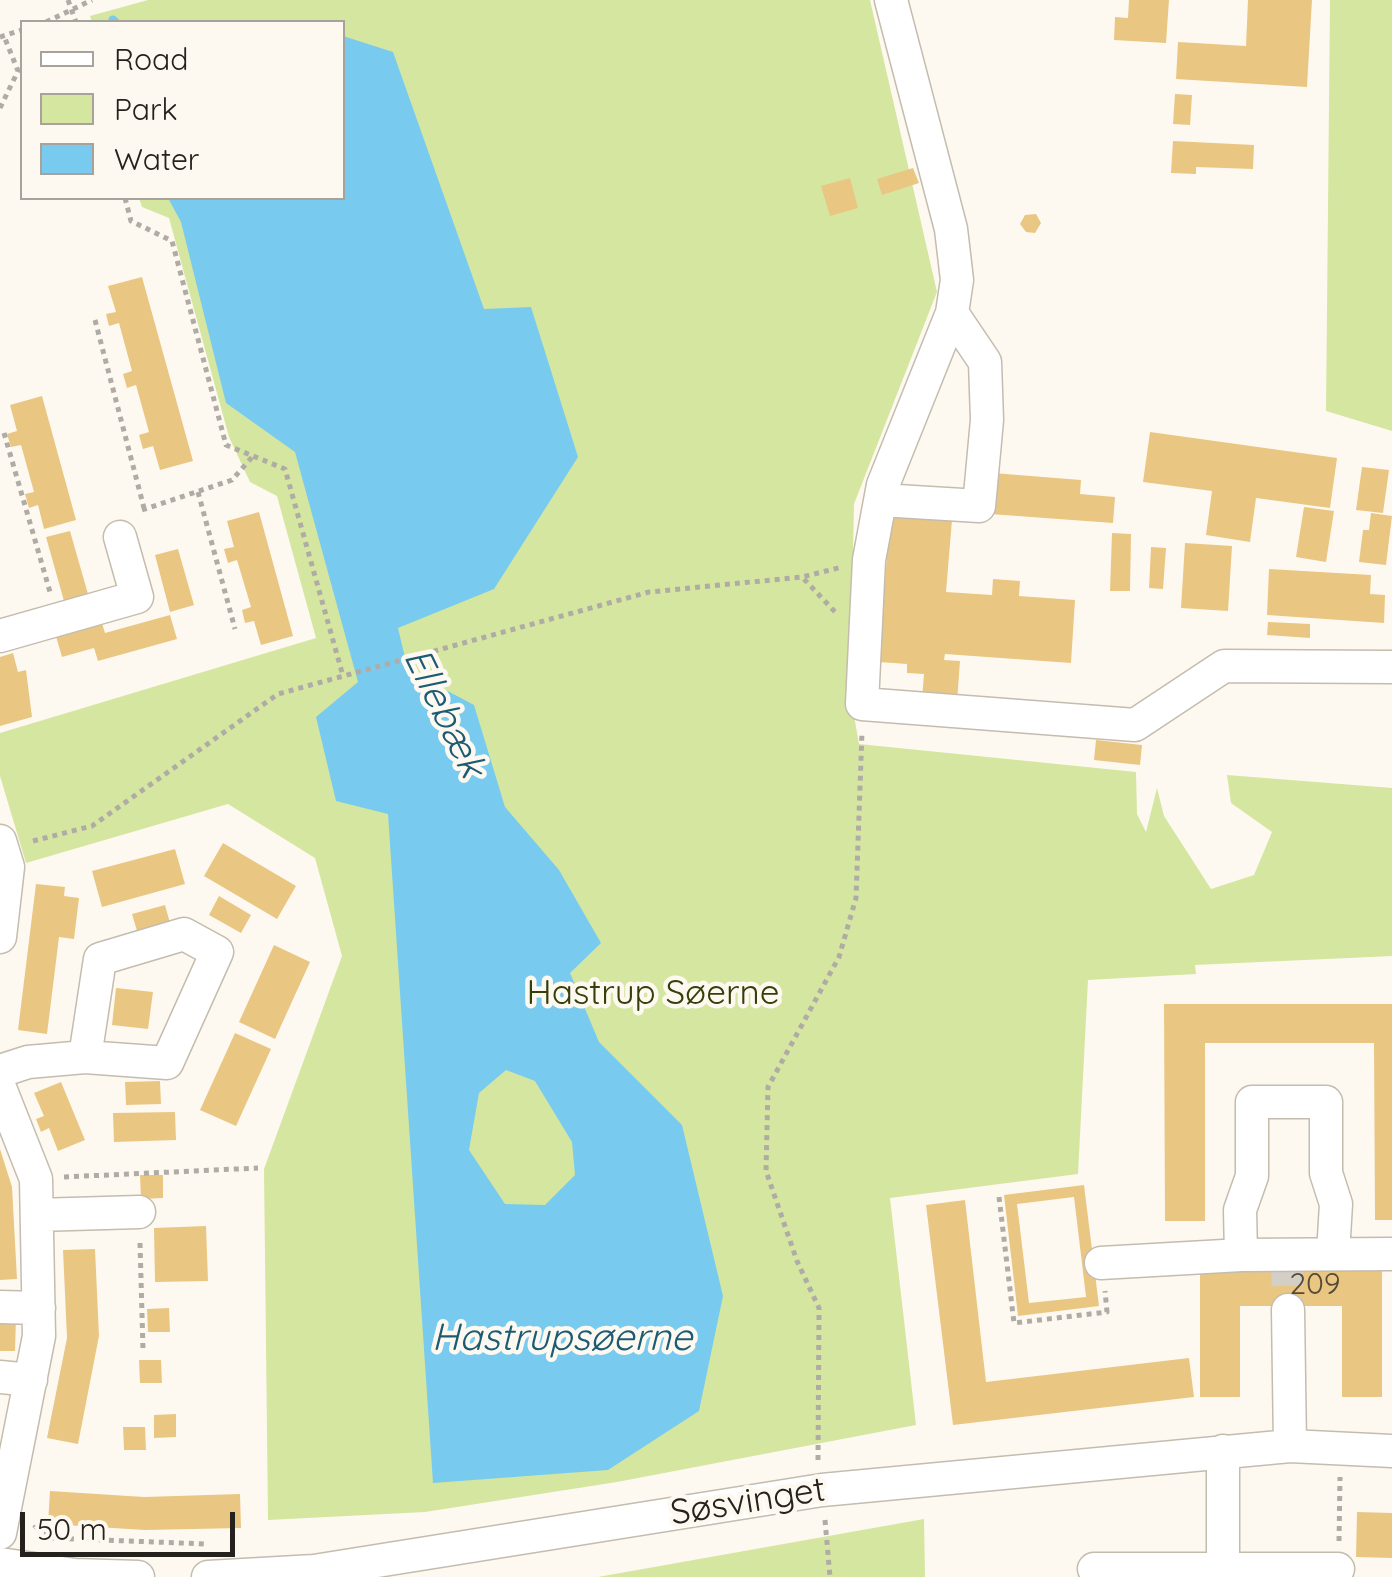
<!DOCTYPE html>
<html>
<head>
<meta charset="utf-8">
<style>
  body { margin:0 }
  #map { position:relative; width:1392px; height:1577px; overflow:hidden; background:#fef9f0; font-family:Quicksand,sans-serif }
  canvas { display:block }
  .legend { position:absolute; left:20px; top:20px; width:325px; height:180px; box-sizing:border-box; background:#fef9f0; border:2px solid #a7a39c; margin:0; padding:12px 18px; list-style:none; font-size:30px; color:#25221d }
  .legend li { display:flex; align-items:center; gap:20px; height:50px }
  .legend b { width:50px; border:2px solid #a7a39c }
  .scale { position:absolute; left:20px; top:1512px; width:215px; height:45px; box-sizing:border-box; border:5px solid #25221d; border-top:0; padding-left:12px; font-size:30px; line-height:35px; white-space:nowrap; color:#25221d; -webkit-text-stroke:8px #fef9f0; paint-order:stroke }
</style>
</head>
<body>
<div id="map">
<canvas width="1392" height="1577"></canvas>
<ul class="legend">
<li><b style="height:12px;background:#fff"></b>Road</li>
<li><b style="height:28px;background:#d5e6a0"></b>Park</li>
<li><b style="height:28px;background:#78cbee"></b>Water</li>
</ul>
<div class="scale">50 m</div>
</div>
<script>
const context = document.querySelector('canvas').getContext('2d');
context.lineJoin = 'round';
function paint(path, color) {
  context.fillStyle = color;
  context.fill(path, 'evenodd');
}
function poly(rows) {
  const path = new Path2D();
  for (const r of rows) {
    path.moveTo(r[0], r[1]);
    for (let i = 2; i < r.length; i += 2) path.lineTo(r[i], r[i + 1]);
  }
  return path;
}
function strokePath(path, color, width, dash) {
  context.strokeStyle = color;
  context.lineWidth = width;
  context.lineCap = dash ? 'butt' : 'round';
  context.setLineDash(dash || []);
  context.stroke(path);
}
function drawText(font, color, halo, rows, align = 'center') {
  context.font = font + ' Quicksand,sans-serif';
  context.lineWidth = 9;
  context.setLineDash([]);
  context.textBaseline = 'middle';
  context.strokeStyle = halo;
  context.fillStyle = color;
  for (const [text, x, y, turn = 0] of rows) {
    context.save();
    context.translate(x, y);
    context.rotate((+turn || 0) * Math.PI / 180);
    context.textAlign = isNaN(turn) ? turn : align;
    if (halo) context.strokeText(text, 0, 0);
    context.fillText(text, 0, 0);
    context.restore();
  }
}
const green = poly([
  [148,0,870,0,937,292,854,504,850,693,859,744,1136,772,1137,814,1146,832,1157,788,1164,816,1211,889,1254,875,1272,832,1231,803,1227,775,1392,788,1392,956,1195,965,1196,974,1088,980,1078,1174,890,1198,916,1425,617,1482,425,1512,268,1520,264,1169,342,956,315,858,228,804,26,863,0,776,0,733,316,638,277,496,250,482,229,437,169,218,142,207,139,198,342,198,342,22,92,22,90,16],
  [1330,0,1392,0,1392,431,1326,411],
  [924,1519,925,1577,598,1577]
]);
const water = poly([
  [343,36,393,52,484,309,531,307,578,457,494,589,398,628,408,670,474,705,505,807,559,870,601,943,570,973,599,1042,682,1125,723,1296,699,1411,608,1470,433,1483,388,814,336,801,316,717,358,682,295,452,226,403,181,222,168,198,342,198],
  [506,1070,535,1081,572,1142,575,1175,545,1205,505,1204,469,1150,479,1093]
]);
const stream = poly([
  [113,20,115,22]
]);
const building = poly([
  [1129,0,1169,0,1166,43,1114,40,1115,17,1128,18],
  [1248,0,1312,0,1307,87,1176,79,1178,42,1246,46],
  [1175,94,1192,95,1190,125,1173,124],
  [1173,141,1254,145,1253,169,1196,167,1196,174,1171,173],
  [913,168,919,183,882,195,877,179],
  [850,178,858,208,830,216,821,186],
  [1036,214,1041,223,1035,233,1026,232,1020,224,1025,215],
  [142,277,193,461,160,470,153,446,143,449,139,435,149,432,136,385,127,388,123,374,132,371,119,323,109,326,106,314,116,312,108,286],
  [42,396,76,520,44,529,38,505,29,508,25,494,34,492,21,445,11,447,7,434,17,431,10,405],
  [1150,432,1337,458,1330,508,1256,498,1250,542,1206,535,1212,491,1143,482],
  [1362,467,1389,470,1383,513,1356,510],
  [993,473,1081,480,1080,494,1115,497,1113,523,990,514],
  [1304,507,1334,511,1326,562,1296,557],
  [259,512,293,636,261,645,254,621,245,623,242,610,251,607,237,560,228,563,224,549,234,547,227,521],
  [1371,513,1392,516,1386,565,1359,562,1363,530,1369,530],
  [890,515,952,520,946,592,992,595,993,579,1020,581,1019,596,1075,600,1071,663,945,654,944,660,960,661,957,702,922,699,924,674,907,673,907,664,879,662],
  [70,531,88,594,64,601,46,537],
  [1112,533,1131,534,1130,591,1110,591],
  [1185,543,1232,546,1228,611,1181,608],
  [1151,547,1166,548,1163,589,1149,588],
  [178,549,194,605,170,612,155,555],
  [1269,569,1371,575,1370,594,1385,595,1384,623,1267,615],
  [170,615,177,639,98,661,94,648,62,657,55,633,101,620,105,633],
  [1268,622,1310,624,1310,638,1267,635],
  [13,653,18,672,26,670,32,717,0,726,0,657],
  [1096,740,1142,745,1140,765,1094,760],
  [223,843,296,886,277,919,204,876],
  [175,849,185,884,102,907,92,871],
  [36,884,65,887,64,896,79,898,74,939,59,937,47,1034,18,1030],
  [219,896,251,915,241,933,209,915],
  [165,905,170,923,137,931,132,914],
  [274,945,310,962,275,1039,239,1022],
  [116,988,153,992,148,1029,112,1025],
  [1164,1004,1392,1004,1392,1220,1375,1220,1374,1043,1205,1043,1205,1221,1165,1221],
  [235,1033,271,1049,236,1126,200,1110],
  [160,1081,161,1104,126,1105,125,1082],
  [61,1082,85,1140,58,1151,49,1128,41,1132,36,1119,44,1116,34,1093],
  [175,1112,176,1140,114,1142,113,1113],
  [0,1149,12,1187,17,1279,0,1280],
  [140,1175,163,1175,163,1198,141,1199],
  [1084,1185,1099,1306,1018,1316,1004,1195],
  [1074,1197,1086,1297,1029,1303,1017,1204],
  [965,1200,986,1382,1189,1358,1194,1397,953,1425,926,1205],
  [206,1226,208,1281,155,1282,154,1228],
  [95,1249,99,1336,78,1444,47,1438,67,1338,63,1250],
  [1200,1266,1382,1266,1382,1397,1342,1397,1342,1306,1240,1306,1240,1397,1200,1397],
  [169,1308,170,1332,148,1332,147,1309],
  [0,1318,16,1318,15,1351,0,1351],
  [139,1360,161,1360,162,1383,140,1383],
  [176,1414,176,1437,154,1438,154,1415],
  [123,1427,145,1427,146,1450,124,1450],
  [50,1491,144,1497,240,1494,241,1528,145,1530,48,1524],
  [1357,1512,1392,1513,1392,1558,1356,1557]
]);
const minorTunnel = poly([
  [1287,1254,1288,1310]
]);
const path = poly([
  [68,0,76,22],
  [46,22,92,0],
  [0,37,22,30],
  [0,108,18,71,4,36],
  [125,198,131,221,172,241,226,445,285,469,343,676],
  [95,320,144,508],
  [4,433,50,592],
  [198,492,235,629],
  [142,510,232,480,253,456],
  [804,579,837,614],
  [33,841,92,826,278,694,649,592,802,577,842,567],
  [64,1177,258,1168],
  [999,1197,1014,1323,1107,1312,1105,1291],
  [140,1243,143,1350],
  [818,1460,819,1308,797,1261,766,1171,768,1087,839,957,856,898,862,732],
  [825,1520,830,1577],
  [34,1525,48,1538,207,1544],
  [1339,1541,1340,1477]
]);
const minor = poly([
  [891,0,951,229,957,280,952,313,883,485,869,560,862,704,1135,725,1224,666,1392,667],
  [881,500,979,506,987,420,985,362,952,313],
  [0,636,137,597,120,537],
  [0,841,8,867,0,937],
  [0,1071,28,1062,85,1057,167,1063,217,952,184,934,100,959,85,1057],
  [0,1088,36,1179,39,1336,0,1533],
  [37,1215,139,1212],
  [1241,1255,1240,1210,1252,1176,1252,1102,1326,1102,1326,1173,1336,1204,1333,1253],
  [1101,1263,1241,1255,1392,1254],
  [0,1307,39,1308],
  [1288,1310,1290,1446],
  [0,1377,31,1380],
  [1223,1451,1223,1577],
  [0,1564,75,1575,138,1577],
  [1094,1569,1338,1569],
  [208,1577,314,1571,822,1490,1290,1446,1392,1451]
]);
const numberNames = [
  ["209",1315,1285]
];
const parkNames = [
  ["Hastrup Søerne",653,993]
];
const streetNames = [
  ["Søsvinget",748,1502,-9]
];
const waterNames = [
  ["Ellebæk",444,713,64],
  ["Hastrupsøerne",562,1339]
];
paint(green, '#d5e6a0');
paint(water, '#78cbee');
strokePath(stream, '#78cbee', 9);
paint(building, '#eac683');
strokePath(minorTunnel, '#d3cec6', 32, [32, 16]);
strokePath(minor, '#c4bcae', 35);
strokePath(path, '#b0aca5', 5, [5, 5]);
strokePath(minor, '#fff', 32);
drawText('30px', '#564b36', null, numberNames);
drawText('35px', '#353f09', '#fef9f0', parkNames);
drawText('35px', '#25221d', '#fef9f0', streetNames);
drawText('italic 38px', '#1b5c74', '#fef9f0', waterNames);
</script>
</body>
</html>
